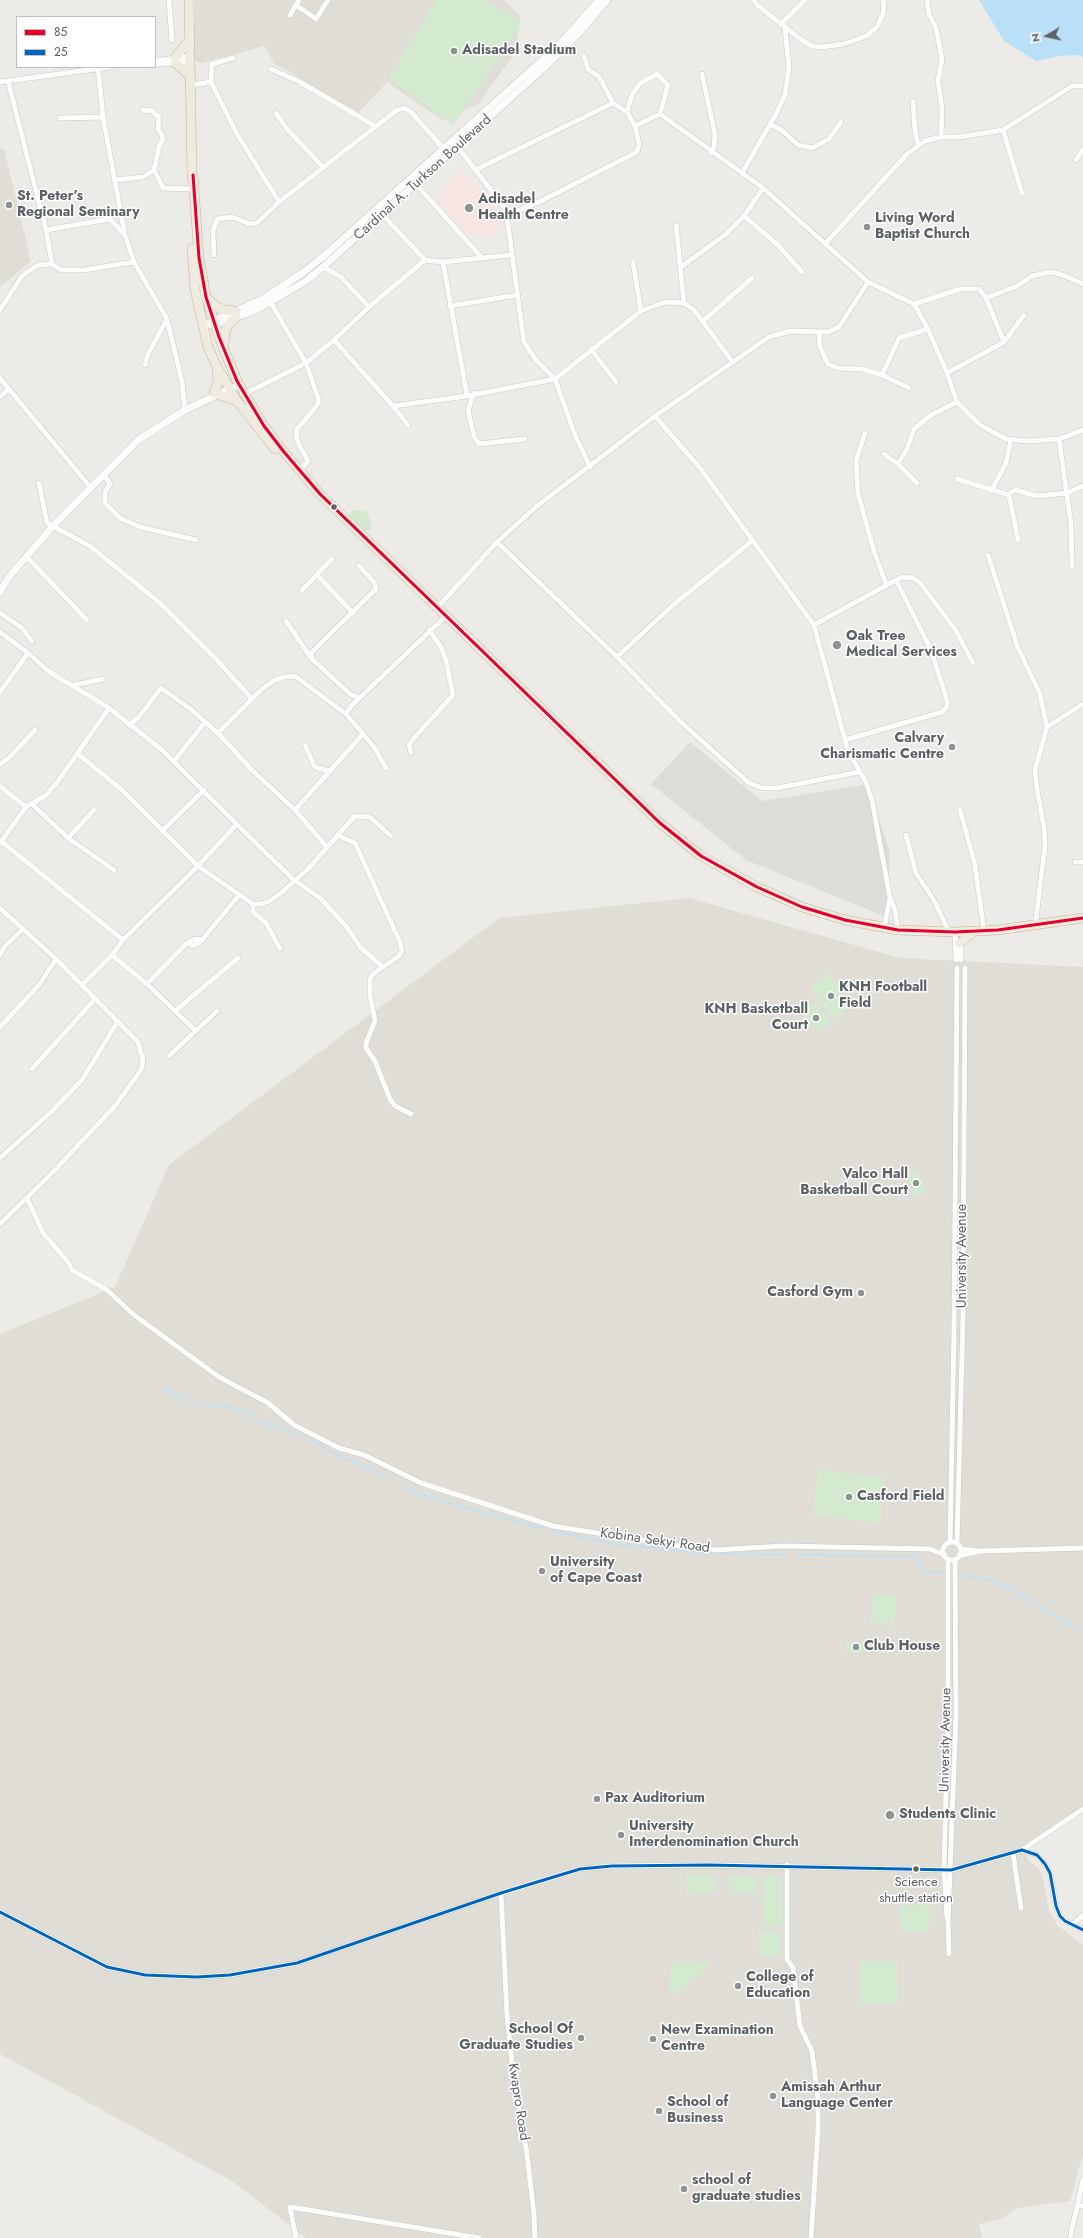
<!DOCTYPE html>
<html>
<head>
<meta charset="utf-8">
<style>
  body { margin:0 }
  #map { position:relative; width:1083px; height:2238px; overflow:hidden; background:#edebe7; font-family:Jost,sans-serif }
  canvas { display:block }
  .legend { position:absolute; left:16px; top:16px; width:140px; height:52px; box-sizing:border-box; background:#fff; border:1px solid #bec0c2; margin:0; padding:5px 7px; list-style:none; font-size:12px; color:#5c6166 }
  .legend li { display:flex; align-items:center; gap:8px; height:20px }
  .legend b { width:20px; border:1px solid #bec0c2 }
  .north { position:absolute; left:1027px; top:16px; width:40px; height:40px; -webkit-text-stroke:3px #fff; paint-order:stroke; rotate:261deg; font-size:11px; font-weight:700; line-height:16px; text-align:center; color:#5c6166 }
  .north::after { content:''; display:block; margin:auto; width:14px; height:18px; background:#5c6166; clip-path:polygon(50% 0,100% 100%,50% 72%,0 100%) }
</style>
</head>
<body>
<div id="map">
<canvas width="1083" height="2238"></canvas>
<ul class="legend">
<li><b style="height:5px;background:#e4002b"></b>85</li>
<li><b style="height:5px;background:#0065bd"></b>25</li>
</ul>
<div class="north">N</div>
</div>
<script>
const context = document.querySelector('canvas').getContext('2d');
context.lineJoin = 'round';
function paint(path, color) {
  context.fillStyle = color;
  context.fill(path, 'evenodd');
}
function poly(rows) {
  const path = new Path2D();
  for (const r of rows) {
    if (r.length === 3) {
      path.moveTo(r[0] + r[2], r[1]);
      path.arc(r[0], r[1], r[2], 0, 2 * Math.PI);
      continue;
    }
    path.moveTo(r[0], r[1]);
    for (let i = 2; i < r.length; i += 2) path.lineTo(r[i], r[i + 1]);
  }
  return path;
}
function strokePath(path, color, width, dash) {
  context.strokeStyle = color;
  context.lineWidth = width;
  context.lineCap = dash ? 'butt' : 'round';
  context.setLineDash(dash || []);
  context.stroke(path);
}
function drawText(font, color, halo, rows, align = 'center') {
  context.font = font + ' Jost,sans-serif';
  context.lineWidth = 3;
  context.setLineDash([]);
  context.textBaseline = 'middle';
  context.strokeStyle = halo;
  context.fillStyle = color;
  for (const [text, x, y, turn = 0] of rows) {
    context.save();
    context.translate(x, y);
    context.rotate((+turn || 0) * Math.PI / 180);
    context.textAlign = isNaN(turn) ? turn : align;
    if (halo) context.strokeText(text, 0, 0);
    context.fillText(text, 0, 0);
    context.restore();
  }
}
const industrial = poly([
  [690,742,762,801,868,784,889,850,889,918,746,860,651,784]
]);
const education = poly([
  [195,0,504,0,520,16,516,52,478,104,442,120,387,82,359,112,323,95,296,75,274,64,265,46,201,63,196,62,194,55],
  [0,149,4,149,31,261,0,287],
  [689,898,900,958,1083,967,1083,1809,1025,1849,1029,1861,1038,1868,1043,1876,1049,1911,1057,1925,1083,1945,1083,2154,1070,2201,1017,2208,1001,2219,979,2224,982,2238,306,2238,232,2181,0,2054,0,1334,115,1287,169,1165,499,918]
]);
const medical = poly([
  [461,171,504,218,494,233,468,234,435,198]
]);
const green = poly([
  [437,0,486,0,522,23,453,125,388,78],
  [353,510,364,511,369,515,371,523,370,530,365,531,348,515],
  [829,973,852,1004,833,1019,810,988],
  [814,1003,831,1023,819,1033,802,1012],
  [920,1171,925,1193,913,1196,907,1173],
  [818,1470,885,1478,880,1523,813,1515],
  [873,1594,897,1596,894,1625,871,1623],
  [846,1642,866,1642,866,1653,846,1652],
  [687,1875,715,1875,715,1891,687,1895],
  [762,1875,782,1876,783,1926,763,1926],
  [755,1876,755,1894,729,1889,729,1877],
  [929,1904,929,1932,900,1932,900,1906],
  [759,1931,780,1931,781,1955,759,1955],
  [859,1961,897,1961,898,2003,859,2003],
  [678,1962,709,1963,709,1966,674,1995,669,1992,671,1967,673,1963]
]);
const water = poly([
  [979,0,1083,0,1083,58,1079,55,1058,56,1036,61,1004,41]
]);
const stream = poly([
  [163,1388,202,1406,223,1406,239,1409,268,1424,303,1436],
  [311,1440,345,1459,380,1473,389,1479],
  [401,1486,441,1501,545,1529],
  [551,1531,616,1544,705,1553,789,1555],
  [797,1555,916,1556,921,1564,930,1572,943,1572],
  [964,1575,988,1580,1010,1589,1070,1625,1083,1630]
]);
const street = poly([
  [169,0,172,40],
  [754,0,757,5,803,41,812,46,822,47,844,44,866,36,877,27,883,14,884,0],
  [927,0,929,14,936,28,942,59,938,81,942,108,941,137],
  [296,5,316,19,328,0],
  [290,15,299,0],
  [781,24,805,0],
  [584,56,588,69,599,77,613,103],
  [155,61,191,56],
  [155,64,191,62],
  [98,68,103,117,125,235,134,262,167,319,182,382,185,410],
  [271,69,300,82,375,126],
  [702,74,715,135,714,147,711,153],
  [0,82,110,67],
  [211,82,212,64,233,58],
  [192,85,211,82,236,132,279,202],
  [913,101,915,130,918,145],
  [627,112,632,95,639,84,657,74,668,85,660,114],
  [276,113,287,129,323,167],
  [60,118,103,117],
  [770,124,783,131,798,145,812,148,829,139,841,122],
  [1003,130,1022,193],
  [458,147,506,210,524,342,536,360,555,379,575,435,590,467],
  [1076,160,1083,149],
  [477,169,613,103,627,112,635,126,660,114,763,188,868,282,914,304,928,329,947,373,957,402,980,425,1006,439,1028,441,1059,439,1083,430],
  [154,170,163,188,192,189],
  [742,173,776,114,785,95,789,67,785,29],
  [114,180,143,177,154,170,159,146,163,140,162,135,158,129,159,117,152,111,143,110],
  [416,184,482,258],
  [382,214,425,260,443,262,467,396],
  [508,215,541,201,637,152,639,144,635,126],
  [744,216,779,246,802,272],
  [676,225,684,303],
  [46,230,110,219,124,234],
  [825,244,907,154,925,141,941,137,959,137,1003,130,1072,86,1083,86],
  [214,255,213,231,217,219,233,217,249,224,257,223,279,202,397,110,404,108,411,112,443,148],
  [443,262,511,255],
  [633,262,641,311],
  [52,264,61,270,84,270,134,262],
  [323,267,341,277,369,307],
  [681,267,726,234,744,216,763,188],
  [986,298,1017,286,1032,276,1050,272,1060,274,1083,284],
  [271,303,306,363,334,340,393,406,467,396,555,379,641,311,665,302,684,303,694,310,732,361],
  [914,304,960,289,979,289,986,298,1004,342],
  [450,306,517,295],
  [0,310,22,276,38,265,52,264,46,230,8,81],
  [703,321,752,278],
  [819,333,820,347,828,364,838,368,862,369,882,375],
  [334,340,369,307,425,260],
  [591,349,616,382],
  [145,365,148,354,167,319],
  [947,373,1004,342,1024,315],
  [0,378,91,488],
  [909,388,882,375,899,338,928,329],
  [474,393,468,410,474,436,479,444,525,439],
  [244,394,306,363,319,401,315,408,297,429,296,436,300,447,308,461,300,470],
  [0,397,9,389],
  [393,406,408,425],
  [655,416,700,468,814,625,848,751,866,782,872,800,890,898,884,928],
  [865,433,856,461,858,494,874,551,886,584],
  [1059,439,1071,524,1072,567],
  [884,454,898,464,907,449,914,429,931,415,957,402],
  [898,464,917,483],
  [104,475,110,484,105,492,105,503,120,518,140,527,196,540],
  [957,479,1009,495],
  [39,483,47,523,90,546,160,603,219,662,252,699],
  [991,491,1006,463,1011,440],
  [1018,540,1009,495,1011,492,1016,490,1036,496,1047,495,1067,493,1083,486],
  [497,542,617,657,672,606,752,541],
  [988,555,1018,648,1040,694,1047,727],
  [26,556,87,620],
  [359,566,375,583,376,589,312,652,311,658,350,694,359,698],
  [317,575,353,613],
  [302,590,332,559],
  [437,608,497,542,537,506,655,416,769,337,790,331,828,332,839,327,868,282],
  [0,613,22,628,32,641],
  [286,621,311,658],
  [814,625,896,580,902,577,913,578,920,583,955,629,973,663],
  [0,632,28,653,0,692],
  [28,653,48,671,109,708,162,750,267,854,294,880,320,898,346,926,360,947,382,966],
  [617,657,683,724,749,783,763,788,777,788,859,772],
  [74,685,103,679],
  [129,725,138,718,161,688,192,710,205,722],
  [218,733,262,689,275,680,285,677,295,676,346,714],
  [363,734,374,747,386,768],
  [845,740,942,712,947,707,947,700,931,650,896,580],
  [305,745,315,767,329,771],
  [411,753,409,745,415,737,453,695,446,660,441,647,429,630],
  [78,754,122,790,198,866,253,904,261,904,270,901,281,893,308,869,355,816,370,817,391,836],
  [174,761,205,722,218,733,252,770,295,810,326,846],
  [0,764,9,758,35,730],
  [0,786,26,807],
  [33,805,68,838,95,809],
  [295,810,363,734,346,714,351,706,446,616],
  [960,810,975,865,984,931],
  [162,831,204,790],
  [337,835,355,843,400,942,402,951,399,956,374,973,370,979,370,995,375,1021,366,1043,366,1048,375,1061,390,1099,395,1106,411,1114],
  [906,835,916,873,935,902,949,932],
  [68,838,114,870],
  [2,842,123,940],
  [0,843,26,807,45,796,56,784,109,708],
  [1075,862,1083,862],
  [890,898,895,910,898,930],
  [253,904,253,912,266,923,280,949],
  [0,908,56,959,138,1042,143,1060,141,1070,115,1106,53,1172,0,1224],
  [1035,926,1045,847,1044,827,1037,789,1035,770,1047,727,1083,704],
  [955,932,956,960],
  [960,941,961,960],
  [187,943,194,946,202,940],
  [0,955,4,947,22,930],
  [112,955,147,984,187,943,195,939,202,940,239,895],
  [147,984,175,1011,238,958],
  [82,985,112,955,123,940,198,866,236,825],
  [175,1011,195,1030],
  [0,1027,39,985,56,959],
  [169,1056,217,1011],
  [32,1069,95,999],
  [0,1158,51,1112,82,1080,118,1021],
  [27,1198,43,1233,68,1262,72,1270,107,1290,134,1315,193,1358,219,1377,268,1403,294,1425,339,1448,364,1455,421,1483,553,1526,672,1545,715,1550,784,1546,930,1549,945,1555],
  [952,1551,9],
  [950,1543,954,1331,957,968],
  [957,1543,963,1317,965,968],
  [961,1549,978,1551],
  [959,1556,981,1551,1083,1548],
  [1022,1850,1083,1809],
  [1013,1853,1021,1908],
  [787,1865,787,1959,793,1968,800,2026,812,2051,818,2099,818,2130,811,2238],
  [501,1893,507,2015,514,2081,527,2154,534,2215,535,2238],
  [0,1912,107,1967,145,1975,197,1977,230,1975,297,1963,501,1893,580,1869,612,1866,709,1865,951,1870,1022,1850,1037,1855,1045,1864,1050,1873,1056,1906,1060,1916,1065,1921,1083,1930],
  [947,1918,944,1869,948,1714,948,1559],
  [1072,1925,1083,1915],
  [949,1954,948,1921,956,1715,955,1559],
  [1077,2205,1083,2206],
  [296,2238,290,2207,479,2238],
  [1070,2238,1083,2180]
]);
const secondary = poly([
  [211,322,265,298,301,274,324,256,559,45,599,0],
  [201,323,215,325,256,310,306,281,323,267,546,66,580,32,607,0],
  [0,592,8,578,52,527,138,440,185,410,239,385]
]);
const highway = poly([
  [189,0,192,179],
  [175,58,190,39],
  [176,63,191,77],
  [193,175,199,258,206,297,219,337,237,381,264,426,284,452,320,494,660,823,701,856,757,887,802,907,845,920,898,930,955,932,998,930,1083,918],
  [192,248,195,290,208,347,217,367,237,401,275,449],
  [207,298,217,307,224,310,236,311],
  [224,346,225,332,228,325,236,318],
  [214,393,218,381,217,369],
  [219,395,237,401],
  [960,943,973,932]
]);
const bus1 = poly([
  [193,175,199,258,206,297,219,337,237,381,264,426,284,452,320,494,660,823,701,856,757,887,802,907,845,920,898,930,955,932,998,930,1083,918]
]);
const bus2 = poly([
  [0,1912,107,1967,145,1975,197,1977,230,1975,297,1963,501,1893,580,1869,612,1866,709,1865,951,1870,1022,1850,1037,1855,1045,1864,1050,1873,1056,1906,1060,1916,1065,1921,1083,1930]
]);
const markers = [
  [454,51,4,"#8f9193"],
  [9,205,4,"#8f9193"],
  [469,208,5,"#8f9193"],
  [867,227,4,"#8f9193"],
  [334,507,3.5,"#5c6166"],
  [837,645,5,"#8f9193"],
  [952,747,4,"#8f9193"],
  [831,996,4,"#8f9193"],
  [816,1018,4,"#8f9193"],
  [916,1183,4,"#8f9193"],
  [861,1293,4,"#8f9193"],
  [849,1497,4,"#8f9193"],
  [542,1571,4,"#8f9193"],
  [856,1647,4,"#8f9193"],
  [597,1799,4,"#8f9193"],
  [890,1815,5,"#8f9193"],
  [621,1835,4,"#8f9193"],
  [916,1869,3.5,"#5c6166"],
  [738,1986,4,"#8f9193"],
  [581,2038,4,"#8f9193"],
  [653,2039,4,"#8f9193"],
  [773,2096,4,"#8f9193"],
  [659,2111,4,"#8f9193"],
  [684,2189,4,"#8f9193"]
];
const busNames = [
  ["Science",916,1883],
  ["shuttle station",916,1899]
];
const poiNames = [
  ["Adisadel Stadium",462,51],
  ["St. Peter’s",17,197],
  ["Regional Seminary",17,213],
  ["Adisadel",478,200],
  ["Health Centre",478,216],
  ["Living Word",875,219],
  ["Baptist Church",875,235],
  ["Oak Tree",846,637],
  ["Medical Services",846,653],
  ["Calvary",944,739,"right"],
  ["Charismatic Centre",944,755,"right"],
  ["KNH Football",839,988],
  ["Field",839,1004],
  ["KNH Basketball",808,1010,"right"],
  ["Court",808,1026,"right"],
  ["Valco Hall",908,1175,"right"],
  ["Basketball Court",908,1191,"right"],
  ["Casford Gym",853,1293,"right"],
  ["Casford Field",857,1497],
  ["University",550,1563],
  ["of Cape Coast",550,1579],
  ["Club House",864,1647],
  ["Pax Auditorium",605,1799],
  ["Students Clinic",899,1815],
  ["University",629,1827],
  ["Interdenomination Church",629,1843],
  ["College of",746,1978],
  ["Education",746,1994],
  ["School Of",573,2030,"right"],
  ["Graduate Studies",573,2046,"right"],
  ["New Examination",661,2031],
  ["Centre",661,2047],
  ["Amissah Arthur",781,2088],
  ["Language Center",781,2104],
  ["School of",667,2103],
  ["Business",667,2119],
  ["school of",692,2181],
  ["graduate studies",692,2197]
];
const streetNames = [
  ["Cardinal A. Turkson Boulevard",423,178,-42],
  ["University Avenue",963,1256,-90],
  ["Kobina Sekyi Road",655,1541,8],
  ["University Avenue",946,1740,-89],
  ["Kwapro Road",518,2102,81]
];
paint(industrial, '#dedcd8');
paint(education, '#e0ddd7');
paint(medical, '#f6e5e3');
paint(green, '#d4ead0');
paint(water, '#bae0f8');
strokePath(stream, '#bae0f8', 1.5);
strokePath(street, '#c8c8c7', 6);
strokePath(secondary, '#c8c8c8', 8);
strokePath(highway, '#c5b393', 10);
strokePath(street, '#fcfcfb', 5);
strokePath(secondary, '#fcfcfb', 7);
strokePath(highway, '#f0ebe1', 9);
strokePath(bus1, '#e4002b', 3);
strokePath(bus2, '#0065bd', 3);
for (const [x, y, r, color] of markers) {
  const dot = new Path2D();
  dot.arc(x, y, r, 0, 2 * Math.PI);
  context.fillStyle = color;
  context.fill(dot);
  strokePath(dot, '#fff', 1.5);
}
drawText('13px', '#5c6166', '#fff', busNames);
drawText('bold 14px', '#5c6166', '#fff', poiNames, 'left');
drawText('14px', '#5c6166', '#fff', streetNames);
</script>
</body>
</html>
